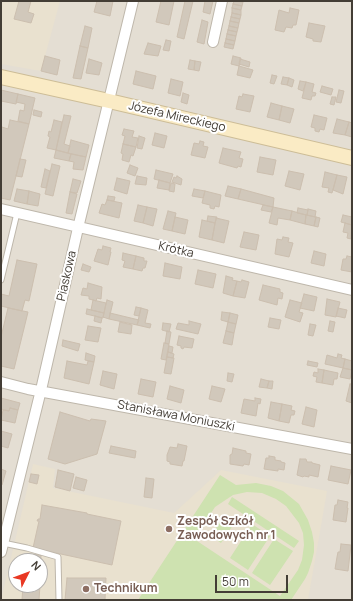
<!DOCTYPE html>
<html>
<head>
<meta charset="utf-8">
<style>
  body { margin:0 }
  #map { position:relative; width:353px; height:601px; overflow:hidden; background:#f1ede5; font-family:Manrope,sans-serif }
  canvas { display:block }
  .frame { position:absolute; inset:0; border:2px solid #433d35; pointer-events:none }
  .north { position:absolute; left:8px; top:553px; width:40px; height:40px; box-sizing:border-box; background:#fff; border:1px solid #b4b1ae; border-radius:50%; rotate:48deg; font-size:11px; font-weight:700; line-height:16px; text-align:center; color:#433d35 }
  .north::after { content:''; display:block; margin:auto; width:14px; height:18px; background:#e93823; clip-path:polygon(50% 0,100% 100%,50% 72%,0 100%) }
  .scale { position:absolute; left:215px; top:575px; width:73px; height:18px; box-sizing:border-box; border:2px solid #433d35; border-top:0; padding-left:5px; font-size:12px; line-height:14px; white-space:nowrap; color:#433d35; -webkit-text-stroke:3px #fff; paint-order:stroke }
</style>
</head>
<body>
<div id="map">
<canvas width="353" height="601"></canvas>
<div class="frame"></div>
<div class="north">N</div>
<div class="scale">50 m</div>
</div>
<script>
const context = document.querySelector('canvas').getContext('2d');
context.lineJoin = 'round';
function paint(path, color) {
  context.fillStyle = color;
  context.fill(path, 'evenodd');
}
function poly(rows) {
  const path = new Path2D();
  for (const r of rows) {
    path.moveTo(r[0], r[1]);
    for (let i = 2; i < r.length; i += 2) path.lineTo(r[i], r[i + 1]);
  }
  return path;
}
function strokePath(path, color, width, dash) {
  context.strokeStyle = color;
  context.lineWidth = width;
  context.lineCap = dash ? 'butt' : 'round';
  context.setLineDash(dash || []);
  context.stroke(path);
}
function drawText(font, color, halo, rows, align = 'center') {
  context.font = font + ' Manrope,sans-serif';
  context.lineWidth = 4;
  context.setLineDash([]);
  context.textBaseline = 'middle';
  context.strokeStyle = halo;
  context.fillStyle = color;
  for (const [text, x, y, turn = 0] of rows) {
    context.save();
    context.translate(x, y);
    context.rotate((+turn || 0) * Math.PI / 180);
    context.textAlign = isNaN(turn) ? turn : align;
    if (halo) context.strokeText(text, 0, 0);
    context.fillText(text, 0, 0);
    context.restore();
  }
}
const residential = poly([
  [1,1,352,1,352,600,1,600],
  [16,561,40,561,40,585,16,585]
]);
const education = poly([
  [1,1,60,1,41,71,1,64],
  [33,464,55,469,53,488,174,513,221,470,327,491,308,600,1,600],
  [16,561,40,561,40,585,16,585]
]);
const green = poly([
  [220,475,236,485,256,483,271,486,283,491,299,504,308,520,312,532,314,543,314,552,312,561,308,573,305,579,291,600,138,600],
  [247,492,262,493,276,499,286,506,299,523,303,533,304,545,302,560,298,570,280,596,194,539,215,507,233,495],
  [232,497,299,541,294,548,228,504],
  [224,515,235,522,221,543,211,536],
  [252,524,270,536,248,570,230,558],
  [274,539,293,551,270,585,252,573]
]);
const building = poly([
  [19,1,31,1,28,12,34,14,31,23,14,19,19,1],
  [97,1,113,1,110,16,94,12,97,1],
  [161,1,174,1,169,25,156,22,161,1],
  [185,1,193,1,184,39,177,37,185,1],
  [205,1,213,1,210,14,203,12,205,1],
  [234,1,243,2,242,6,233,4,234,1],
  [233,4,242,6,241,10,232,8,233,4],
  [232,8,241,10,241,15,232,13,232,8],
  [290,8,299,10,296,25,293,25,292,28,286,27,284,32,275,30,279,10,289,13,290,8],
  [232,13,241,15,240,19,231,17,232,13],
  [231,17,240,19,239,23,230,21,231,17],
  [202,20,208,22,204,44,197,42,202,20],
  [230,21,239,23,238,28,229,26,230,21],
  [309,23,325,26,321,42,313,41,313,39,306,37,309,23],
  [85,26,92,28,88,48,80,46,85,26],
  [229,26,238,28,237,32,228,30,229,26],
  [228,30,237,32,236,36,227,34,228,30],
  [227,34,236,36,235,41,226,39,227,34],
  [226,39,235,41,234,45,225,43,226,39],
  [166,40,171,41,169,51,163,50,166,40],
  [148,43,161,46,158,56,144,54,148,43],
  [225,43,234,45,233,49,224,47,225,43],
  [80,46,88,48,81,79,73,78,80,46],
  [45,56,60,60,57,75,41,71,45,56],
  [233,56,241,58,239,66,231,64,233,56],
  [89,59,102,63,99,75,86,73,89,59],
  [240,59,250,62,249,67,239,64,240,59],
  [190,60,195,61,194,70,188,69,190,60],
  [195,61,201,62,199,71,194,70,195,61],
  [239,66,253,70,250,78,237,75,239,66],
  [136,71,156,76,153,89,133,84,136,71],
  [272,75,277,76,274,84,270,83,272,75],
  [283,77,289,78,287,85,281,84,283,77],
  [289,78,294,80,292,87,287,85,289,78],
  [171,79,183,82,180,96,168,93,171,79],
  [300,81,306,82,303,91,298,89,300,81],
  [306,82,314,84,312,92,316,93,315,96,312,96,311,100,302,98,306,82],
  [322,86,333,89,331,95,320,92,322,86],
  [1,90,18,94,16,104,1,101,1,90],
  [339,90,344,91,341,103,336,102,339,90],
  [183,93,189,95,187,104,181,102,183,93],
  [18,94,35,98,29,124,18,121,20,110,24,111,25,104,16,102,18,94],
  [243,94,254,96,250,112,236,109,239,96,242,97,243,94],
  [332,97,336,97,334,105,330,104,332,97],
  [271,103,282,106,279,120,267,117,271,103],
  [282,106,294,109,290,123,279,120,282,106],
  [34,110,42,112,41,117,33,115,34,110],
  [64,115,71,116,64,144,70,146,68,153,56,150,64,115],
  [314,115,327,118,324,130,320,129,319,132,315,131,315,128,311,127,314,115],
  [337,119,349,122,345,135,333,133,337,119],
  [10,120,29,124,10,200,1,198,1,130,2,127,8,129,10,120],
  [54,120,62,122,56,150,47,148,50,137,48,136,49,131,51,132,54,120],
  [349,122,352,123,352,137,345,135,349,122],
  [124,129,134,131,132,137,138,138,136,147,123,144,125,136,122,135,124,129],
  [155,133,167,136,164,148,152,145,155,133],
  [139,136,145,138,142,149,137,148,139,136],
  [71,140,89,145,86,157,68,153,71,140],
  [200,141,204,142,203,146,208,147,205,158,191,155,194,143,199,144,200,141],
  [123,144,136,147,133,156,131,155,129,162,122,160,123,154,121,153,123,144],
  [223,148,241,152,239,158,243,159,241,167,238,166,237,168,219,163,223,148],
  [56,150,71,154,69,161,54,158,56,150],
  [71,154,86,157,83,170,73,169,74,162,69,161,71,154],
  [260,157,276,160,273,175,257,172,260,157],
  [20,159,26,160,22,177,16,176,20,159],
  [52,164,60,166,53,196,45,194,52,164],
  [130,165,138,168,135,176,127,173,130,165],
  [45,169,50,171,46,188,41,187,45,169],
  [156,170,173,174,170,183,154,179,156,170],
  [289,171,304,174,300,190,285,186,289,171],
  [325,172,337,175,332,193,328,192,329,188,322,187,325,172],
  [337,175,347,177,343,194,333,190,337,175],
  [137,176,147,178,146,185,135,184,137,176],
  [177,176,182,179,181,185,172,182,174,177,176,178,177,176],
  [117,178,130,181,127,194,114,190,117,178],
  [73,179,81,181,77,193,70,192,73,179],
  [159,180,170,183,169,190,157,188,159,180],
  [171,183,175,184,174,192,169,191,171,183],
  [228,186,241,189,238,199,225,196,228,186],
  [17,189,29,191,27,204,14,201,17,189],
  [194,189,205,191,203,198,192,196,194,189],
  [241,189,274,198,273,207,238,199,241,189],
  [29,191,40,194,38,206,27,204,29,191],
  [205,191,221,195,219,207,215,206,214,209,210,208,210,205,202,203,205,191],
  [70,192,77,194,72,214,66,213,70,192],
  [108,196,115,197,114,201,107,200,108,196],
  [107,200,122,203,119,218,99,213,102,204,105,205,107,200],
  [138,205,147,207,143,223,134,221,138,205],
  [263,205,273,207,271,212,261,210,263,205],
  [147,207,157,209,153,226,143,223,147,207],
  [273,207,292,211,290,220,278,218,277,225,269,223,273,207],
  [298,208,308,210,307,215,297,213,298,208],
  [308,209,316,211,315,217,307,215,308,209],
  [168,211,176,213,172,231,163,229,168,211],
  [292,211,306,215,305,224,290,220,292,211],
  [306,215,316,217,314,226,305,224,306,215],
  [343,215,352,217,352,225,341,222,343,215],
  [208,216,217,217,215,223,207,221,208,216],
  [175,217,188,220,185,234,172,231,175,217],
  [316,217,320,218,318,227,314,226,316,217],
  [216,218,229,221,224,243,212,240,216,218],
  [202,220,215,223,212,240,199,237,202,220],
  [345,223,352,225,351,239,347,238,348,233,343,232,345,223],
  [244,232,259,235,256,250,240,247,244,232],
  [283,237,289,238,288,242,293,243,289,257,275,254,277,239,282,240,283,237],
  [103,246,111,248,110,252,111,252,108,265,94,261,98,249,102,250,103,246],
  [314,251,326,254,324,266,311,263,314,251],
  [123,253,136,256,133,269,123,267,125,261,122,260,123,253],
  [136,256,144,258,144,261,147,261,145,268,143,268,142,271,133,269,136,256],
  [347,256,352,257,352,272,341,270,343,259,346,259,347,256],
  [17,260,37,264,29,301,25,300,22,311,1,306,1,294,9,296,17,260],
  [165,263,182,267,180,279,163,276,165,263],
  [83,264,91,267,89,272,81,270,83,264],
  [198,270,216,274,213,288,195,284,198,270],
  [226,276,233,278,232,280,237,281,233,296,223,293,226,276],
  [242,280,249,282,245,298,233,296,237,281,241,282,242,280],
  [88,283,102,287,101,299,97,298,96,301,93,300,89,299,89,296,81,295,83,288,87,289,88,283],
  [263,285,280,289,280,292,283,293,282,299,278,298,277,305,259,300,263,285],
  [304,294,317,297,314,311,300,308,304,294],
  [327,299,340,302,336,317,325,315,327,299],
  [93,300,106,303,104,313,91,310,93,300],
  [107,300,113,302,109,319,103,317,107,300],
  [290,300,302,303,299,312,303,313,300,322,285,317,290,300],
  [136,307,141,308,139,316,134,315,136,307],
  [8,308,28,312,14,369,1,366,1,337,8,308],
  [141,308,148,310,145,323,151,324,150,328,137,325,141,308],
  [338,308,347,310,345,318,336,316,338,308],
  [87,309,104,313,103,318,86,314,87,309],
  [222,312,230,313,228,322,221,320,222,312],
  [110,313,139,320,137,325,109,319,110,313],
  [230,313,238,315,236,324,228,322,230,313],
  [95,316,102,318,101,323,94,321,95,316],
  [270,318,281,320,279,329,268,327,270,318],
  [189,321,201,324,198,334,176,329,178,323,189,325,189,321],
  [330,321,335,322,333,332,328,331,330,321],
  [120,322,132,325,131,334,118,332,120,322],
  [228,322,236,324,234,333,226,331,228,322],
  [163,323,171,324,169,332,162,330,163,323],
  [310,324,316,325,313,336,308,335,310,324],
  [88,326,101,328,98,342,85,340,88,326],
  [167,331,171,332,169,344,165,343,167,331],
  [226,331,234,333,232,345,223,343,226,331],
  [179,336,194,339,192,348,184,347,183,349,181,348,181,346,177,345,179,336],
  [63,340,80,344,78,351,62,346,63,340],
  [164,343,169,344,166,360,161,359,164,343],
  [169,346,173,347,172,353,168,352,169,346],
  [168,352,174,354,173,358,167,357,168,352],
  [86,353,95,356,94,362,85,360,86,353],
  [338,354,342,355,341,358,345,359,343,368,325,364,327,355,337,358,338,354],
  [167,357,174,358,171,374,164,373,167,357],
  [345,359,352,361,352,370,343,368,345,359],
  [67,361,87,365,88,361,94,362,89,384,64,378,67,361],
  [308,361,318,363,317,367,307,365,308,361],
  [343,368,352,370,350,379,340,377,343,368],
  [318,369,324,370,322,383,316,382,317,377,313,376,314,372,318,373,318,369],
  [324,370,338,373,337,379,334,379,333,385,322,383,324,370],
  [103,371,117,374,114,389,100,385,103,371],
  [228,373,234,374,232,382,227,381,228,373],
  [141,379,156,382,153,397,138,394,141,379],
  [261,379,269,381,267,388,259,387,261,379],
  [269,381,273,381,272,389,267,388,269,381],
  [350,384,352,384,352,403,346,401,350,384],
  [170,386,184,390,181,403,167,399,170,386],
  [212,386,225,389,221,402,209,399,212,386],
  [1,398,20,403,18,410,10,408,9,411,1,409,1,398],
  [255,398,261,399,260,404,258,403,256,416,241,413,244,399,255,401,255,398],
  [271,402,282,404,279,421,268,418,271,402],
  [282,404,292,406,291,410,295,411,294,415,291,415,289,423,279,421,282,404],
  [306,407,317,410,314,427,302,424,306,407],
  [10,408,18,410,15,423,1,420,3,410,9,411,10,408],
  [60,412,90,421,91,419,106,421,97,454,65,464,48,459,60,412],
  [1,431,12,434,8,448,1,446,1,431],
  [178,444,187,446,184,461,183,461,182,466,170,464,170,462,167,461,167,455,170,447,177,448,178,444],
  [111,446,136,451,135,458,109,453,111,446],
  [233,448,246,451,246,453,251,454,249,465,244,464,243,466,230,464,230,455,232,454,233,448],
  [269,456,275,457,275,460,281,461,281,462,285,463,284,470,278,469,278,471,264,469,266,458,269,458,269,456],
  [300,459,306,459,307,462,312,462,312,463,320,465,318,477,309,475,309,477,304,476,303,477,297,475,300,459],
  [331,466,351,470,348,484,328,480,331,466],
  [1,469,6,471,2,485,1,485,1,469],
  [58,470,74,474,70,491,55,487,58,470],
  [31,474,39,475,37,484,29,482,31,474],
  [76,477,87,480,84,491,73,488,76,477],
  [146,478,154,479,152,498,144,497,146,478],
  [338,500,348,502,347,508,348,508,346,522,333,520,335,505,337,505,338,500],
  [42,505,87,513,87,514,121,521,112,565,33,548,39,521,37,521,38,519,40,519,42,505],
  [341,544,351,545,348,571,335,569,337,557,338,552,340,552,341,544],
  [25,554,41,555,40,579,40,561,24,561,25,554],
  [67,578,106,578,105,600,65,600,67,578],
  [23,585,40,585,39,600,22,600,23,585]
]);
const lane = poly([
  [1,280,17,213],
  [3,543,27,548,58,557,59,600]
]);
const street = poly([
  [213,42,222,1],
  [1,209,352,290],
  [1,382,28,389,352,449],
  [1,552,41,390,78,228,133,1]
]);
const secondary = poly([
  [1,77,109,101,352,158]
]);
const markers = [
  [169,529,4,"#8d6e63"],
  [86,589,4,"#8d6e63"]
];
const streetNames = [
  ["Józefa Mireckiego",177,117,13],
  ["Krótka",176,250,13],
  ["Piaskowa",67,276,-77],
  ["Stanisława Moniuszki",176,416,11]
];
const educationNames = [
  ["Zespół Szkół",177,522],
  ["Zawodowych nr 1",177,536],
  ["Technikum",94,589]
];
paint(residential, '#e4ded3');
paint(education, '#e9e1cf');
paint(green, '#cee2b0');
paint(building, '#d1c8bb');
strokePath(building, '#ccbfaf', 1);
strokePath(lane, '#beb7ab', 7);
strokePath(street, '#beb7ab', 12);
strokePath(secondary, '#cdbd97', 16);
strokePath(lane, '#fff', 5);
strokePath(street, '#fff', 10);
strokePath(secondary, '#faebc5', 14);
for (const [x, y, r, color] of markers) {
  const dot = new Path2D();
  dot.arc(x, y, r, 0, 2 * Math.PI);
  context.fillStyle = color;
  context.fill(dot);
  strokePath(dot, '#fff', 1.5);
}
drawText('12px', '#433d35', '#fff', streetNames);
drawText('bold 12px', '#785e54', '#fff', educationNames, 'left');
</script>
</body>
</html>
